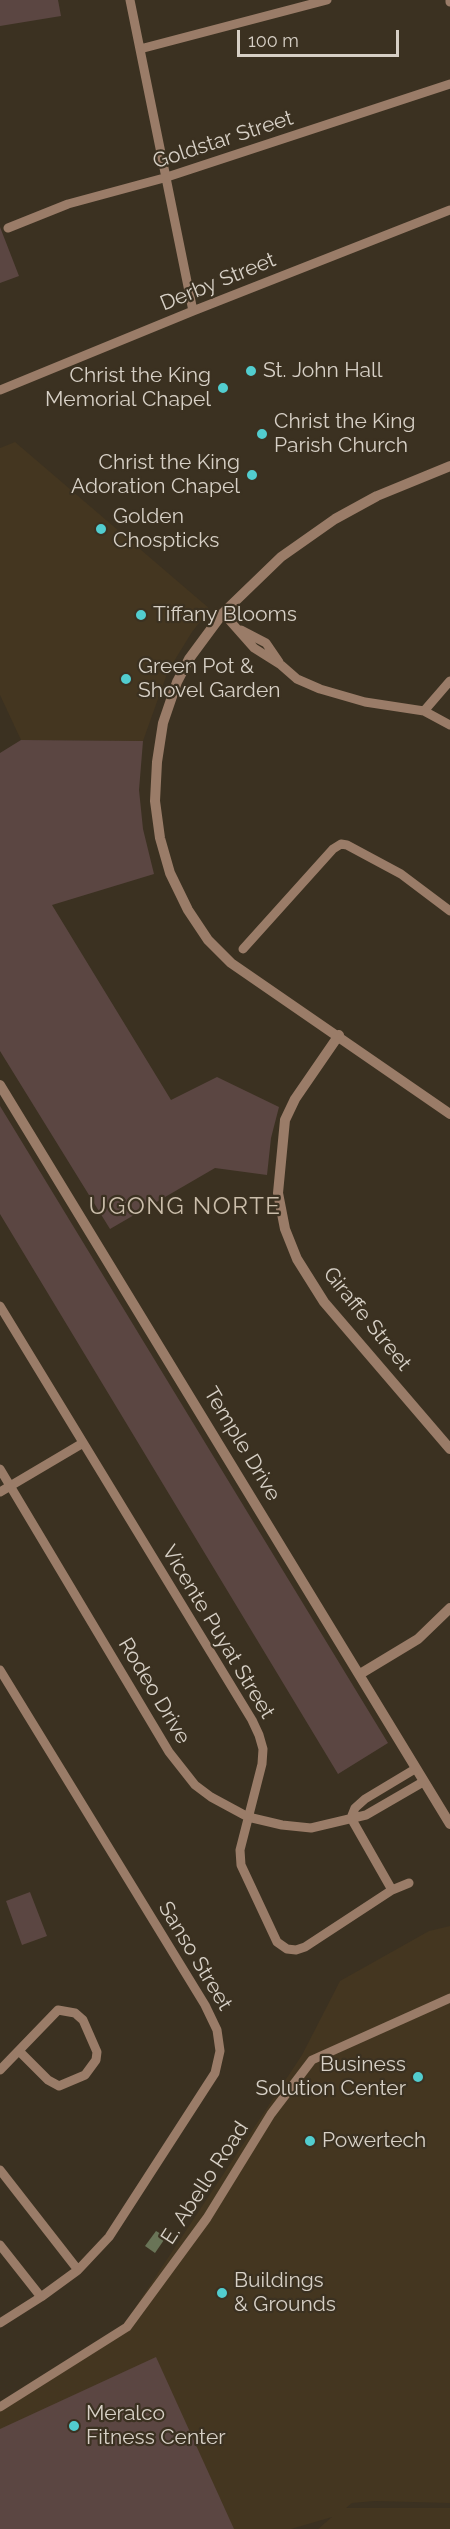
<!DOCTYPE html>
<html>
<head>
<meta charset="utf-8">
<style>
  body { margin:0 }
  #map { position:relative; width:450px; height:2529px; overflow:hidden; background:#3b3121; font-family:Raleway,sans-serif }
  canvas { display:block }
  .scale { position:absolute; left:237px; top:30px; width:162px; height:27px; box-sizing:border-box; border:3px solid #d7d0c6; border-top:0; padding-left:8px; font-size:18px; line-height:21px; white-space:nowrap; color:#d7d0c6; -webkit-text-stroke:4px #3b3121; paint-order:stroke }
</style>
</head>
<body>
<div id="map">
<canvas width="450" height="2529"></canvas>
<div class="scale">100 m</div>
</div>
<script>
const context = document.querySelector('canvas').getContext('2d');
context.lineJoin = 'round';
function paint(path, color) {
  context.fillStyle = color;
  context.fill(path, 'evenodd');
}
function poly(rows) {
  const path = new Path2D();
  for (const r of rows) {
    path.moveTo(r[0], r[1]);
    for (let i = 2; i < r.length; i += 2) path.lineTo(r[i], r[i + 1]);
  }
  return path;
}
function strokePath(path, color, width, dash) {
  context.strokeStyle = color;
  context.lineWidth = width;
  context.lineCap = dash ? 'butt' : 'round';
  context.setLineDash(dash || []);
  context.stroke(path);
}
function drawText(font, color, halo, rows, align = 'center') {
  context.font = font + ' Raleway,sans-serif';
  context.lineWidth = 4.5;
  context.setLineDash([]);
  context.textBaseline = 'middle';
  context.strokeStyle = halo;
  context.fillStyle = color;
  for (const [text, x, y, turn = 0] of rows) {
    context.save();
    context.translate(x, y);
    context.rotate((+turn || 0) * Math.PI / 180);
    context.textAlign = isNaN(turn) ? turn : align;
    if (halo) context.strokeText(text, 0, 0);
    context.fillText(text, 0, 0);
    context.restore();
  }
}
const built = poly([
  [15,442,210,609,192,632,168,671,143,741,21,740,0,695,0,448],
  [450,1926,450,2503,375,2501,352,2503,346,2508,450,2508,450,2529,318,2529,332,2517,291,2529,0,2529,0,2404,121,2329,302,2055,340,1981,429,1931]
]);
const green = poly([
  [0,0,58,0,61,16,0,26],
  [0,227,19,276,0,283],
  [21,740,143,741,139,790,143,829,154,874,52,905,171,1100,217,1077,279,1107,271,1138,267,1175,215,1168,110,1229,0,1051,0,753],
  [0,1106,388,1743,338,1774,0,1214],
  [30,1892,47,1936,22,1945,6,1901],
  [156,2357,234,2529,0,2529,0,2429]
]);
const water = poly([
  [156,2231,166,2237,155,2253,145,2246]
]);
const minor = poly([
  [130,0,193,311],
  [450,0,450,2],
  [140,49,327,0],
  [8,228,68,204,164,178,450,84],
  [0,390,193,311,450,210],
  [223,613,254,648,281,665,297,679,320,689,365,702,424,711,450,725],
  [241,630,266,643,279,662],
  [424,711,450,681],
  [243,949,333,849,341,844,347,845,401,874,450,911],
  [0,1306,252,1720,259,1735,263,1749,262,1764,240,1850,241,1865,277,1942,287,1949,296,1950,305,1947,392,1890,409,1883],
  [0,1469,169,1752,195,1785,211,1797,248,1817,282,1825,311,1828,366,1815,423,1782],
  [0,1492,83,1443],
  [0,1670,205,2005,217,2030,220,2051,215,2073,109,2237,78,2270,41,2297,0,2323],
  [351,1818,392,1890],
  [351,1818,355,1808,365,1799,415,1769],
  [0,2070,58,2010,75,2013,83,2020,97,2052,96,2060,85,2075,59,2086,48,2080,19,2051],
  [0,2170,78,2270],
  [0,2245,41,2297],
  [0,2407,127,2327,207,2218,271,2114,312,2060,450,1998]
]);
const tertiary = poly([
  [450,466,377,496,335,519,281,557,223,613,189,659,177,682,163,723,157,762,155,801,160,838,170,873,188,910,208,940,231,963,450,1114],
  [339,1035,295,1099,285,1120,278,1193,285,1229,297,1259,324,1302,450,1449],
  [0,1085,450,1824],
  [360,1674,418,1639,450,1608]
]);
const markers = [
  [251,371,6,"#52cdcf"],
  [223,388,6,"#52cdcf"],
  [262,434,6,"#52cdcf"],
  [252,475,6,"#52cdcf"],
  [101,529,6,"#52cdcf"],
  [141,615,6,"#52cdcf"],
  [126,679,6,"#52cdcf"],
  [418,2077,6,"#52cdcf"],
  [310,2141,6,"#52cdcf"],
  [222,2293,6,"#52cdcf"],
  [74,2426,6,"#52cdcf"]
];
const streetNames = [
  ["Goldstar Street",223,140,-18],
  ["Derby Street",218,282,-22],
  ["Giraffe Street",367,1319,51],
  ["Temple Drive",242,1444,59],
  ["Vicente Puyat Street",218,1632,59],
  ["Rodeo Drive",154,1691,59],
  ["Sanso Street",195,1956,59],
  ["E. Abello Road",205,2183,-57]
];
const poiNames = [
  ["St. John Hall",263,371],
  ["Christ the King",211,376,"right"],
  ["Memorial Chapel",211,400,"right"],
  ["Christ the King",274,422],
  ["Parish Church",274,446],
  ["Christ the King",240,463,"right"],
  ["Adoration Chapel",240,487,"right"],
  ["Golden",113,517],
  ["Chospticks",113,541],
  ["Tiffany Blooms",153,615],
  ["Green Pot &",138,667],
  ["Shovel Garden",138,691],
  ["Business",406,2065,"right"],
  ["Solution Center",406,2089,"right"],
  ["Powertech",322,2141],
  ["Buildings",234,2281],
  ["& Grounds",234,2305],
  ["Meralco",86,2414],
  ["Fitness Center",86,2438]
];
const quarterNames = [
  ["UGONG NORTE",185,1207]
];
paint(built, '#443620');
paint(green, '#5b4642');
paint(water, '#697457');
strokePath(minor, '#9a7c68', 9);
strokePath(tertiary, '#9a7c68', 10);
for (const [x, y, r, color] of markers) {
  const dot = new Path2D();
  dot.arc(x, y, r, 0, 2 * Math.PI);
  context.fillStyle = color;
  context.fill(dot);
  strokePath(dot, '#3b3121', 2);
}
drawText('21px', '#d7d0c6', '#3b3121', streetNames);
drawText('21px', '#d7d0c6', '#3b3121', poiNames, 'left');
context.letterSpacing = '1.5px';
drawText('24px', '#cbbeab', '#3b3121', quarterNames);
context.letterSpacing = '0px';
</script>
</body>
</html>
